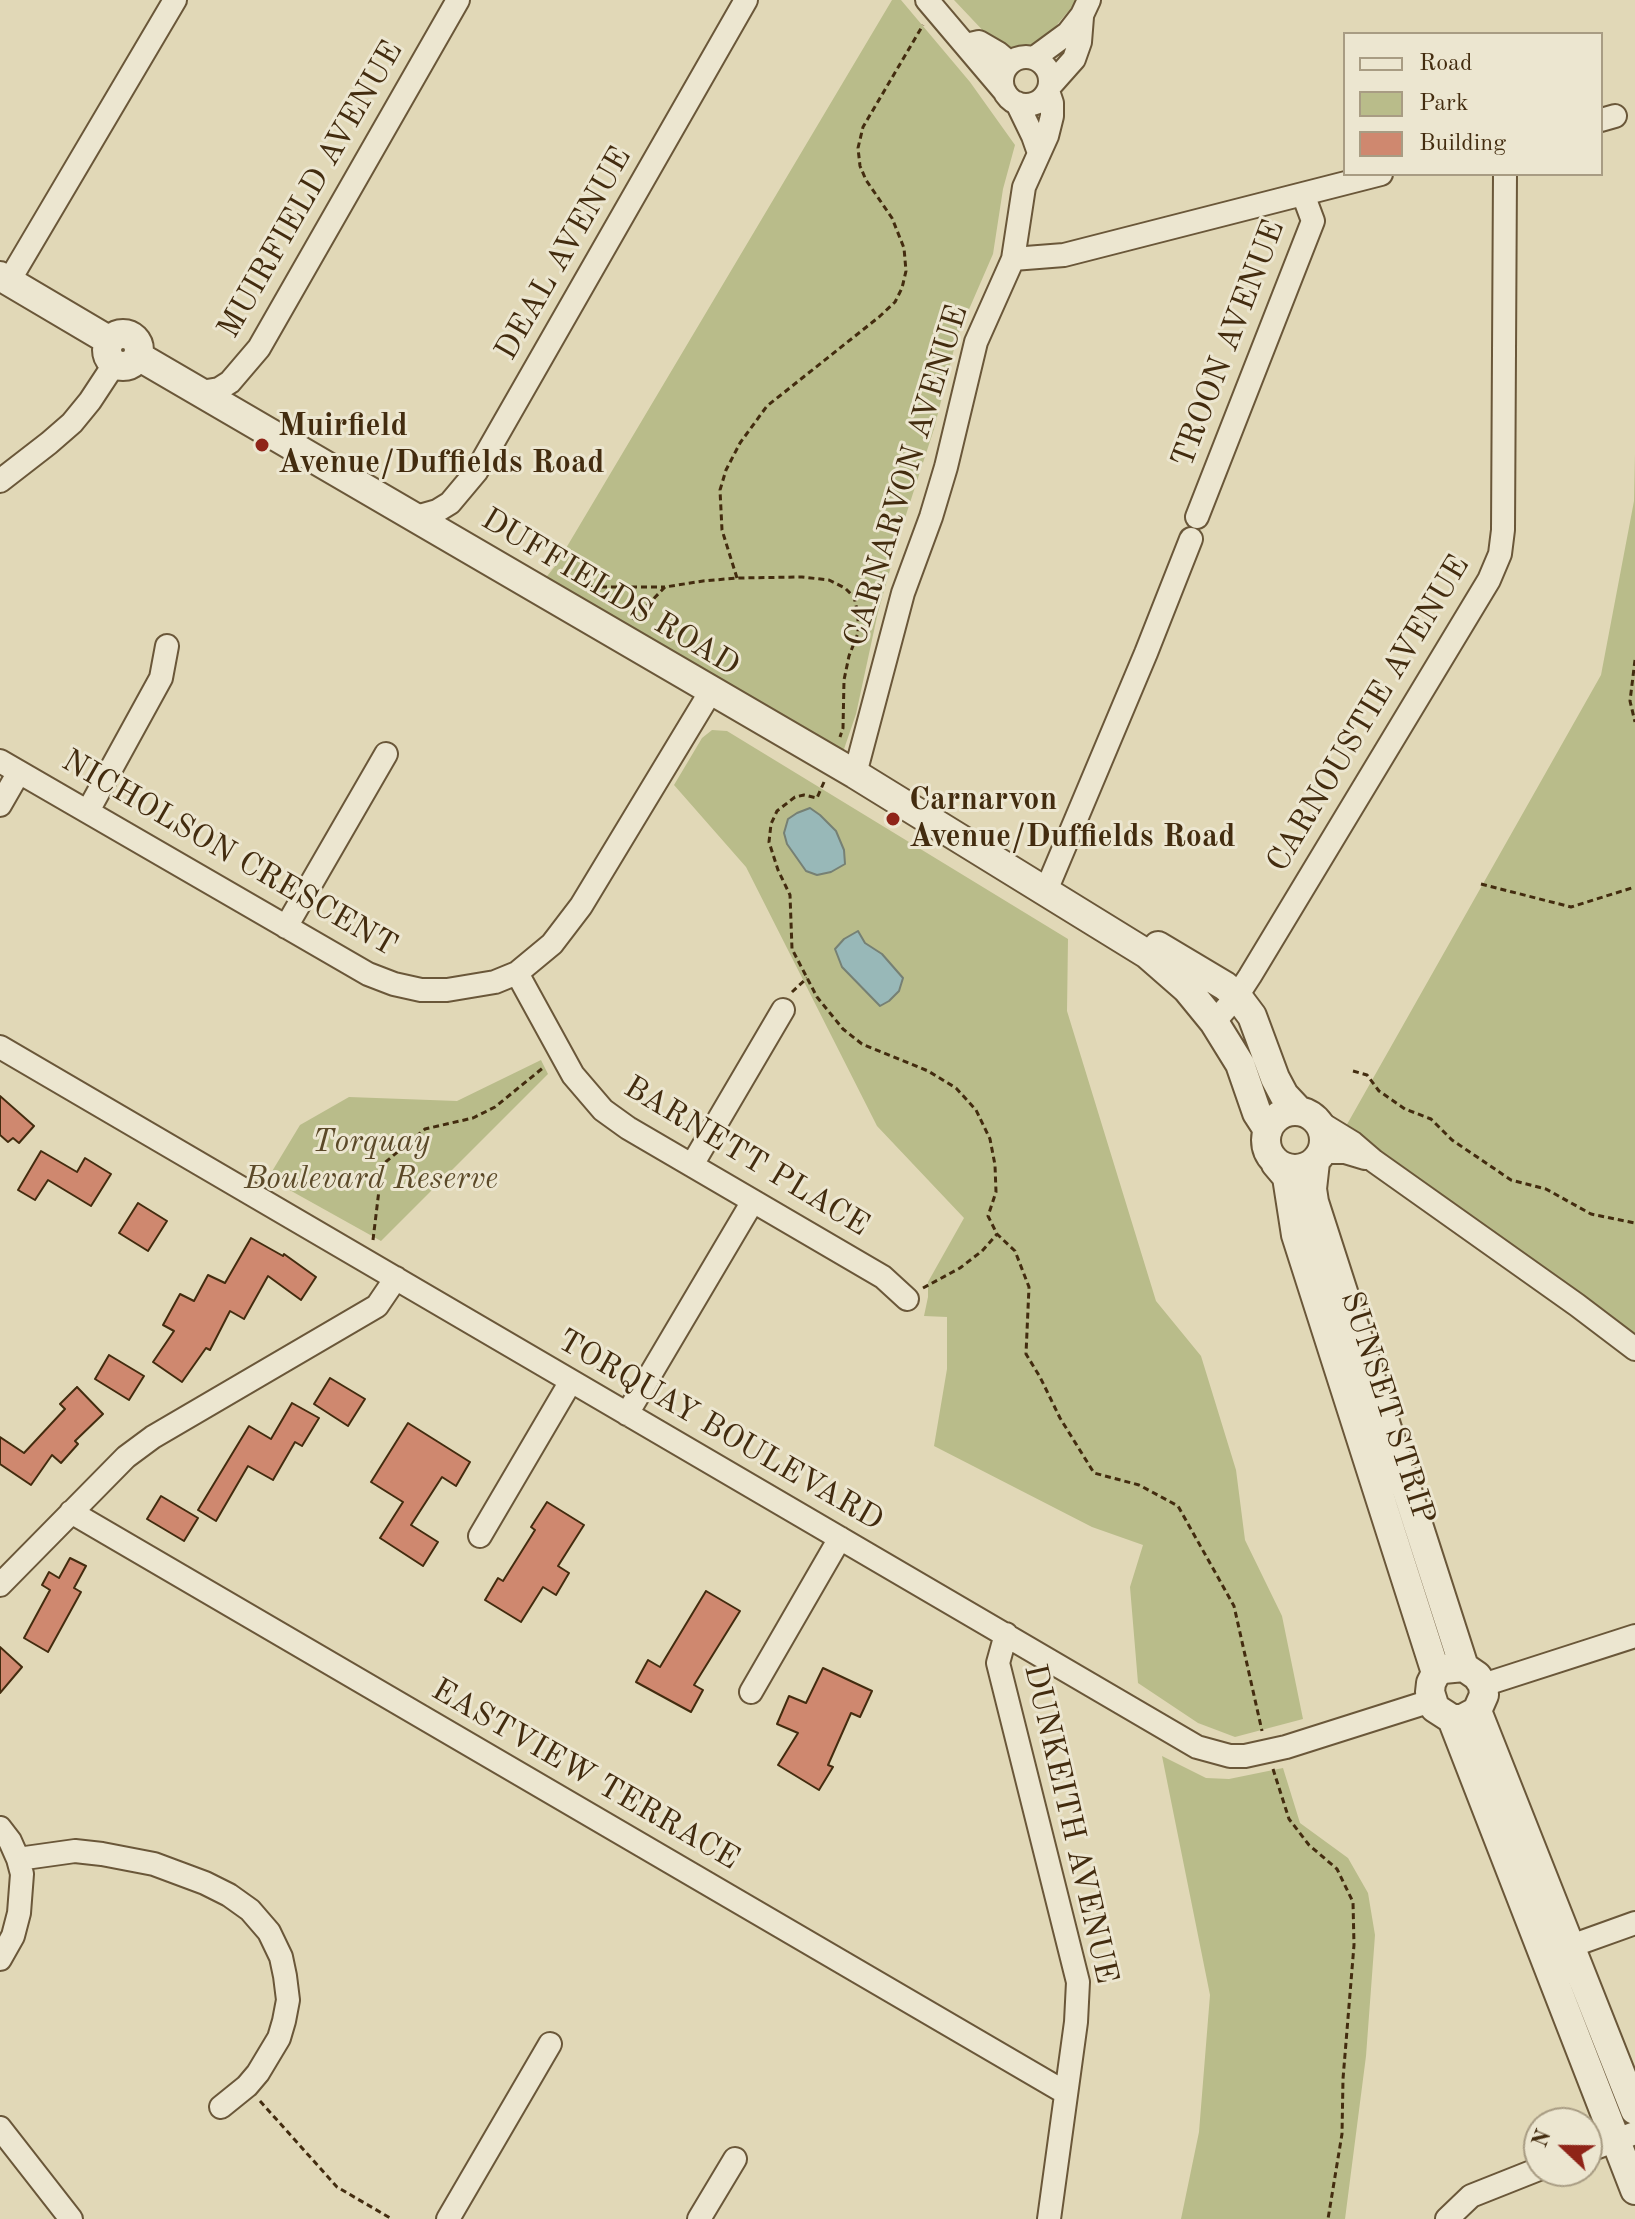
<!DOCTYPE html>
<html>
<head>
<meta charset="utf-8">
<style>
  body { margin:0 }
  #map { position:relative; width:1635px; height:2219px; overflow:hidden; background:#e1d8b7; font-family:"Old Standard TT",serif }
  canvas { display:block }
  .legend { position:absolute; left:1343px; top:32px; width:260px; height:144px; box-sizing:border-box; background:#ece6d0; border:2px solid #a89c83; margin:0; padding:10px 14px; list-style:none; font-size:24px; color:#432c0f }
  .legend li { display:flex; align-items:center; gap:16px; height:40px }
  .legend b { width:40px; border:2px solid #a89c83 }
  .north { position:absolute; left:1523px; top:2107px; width:80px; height:80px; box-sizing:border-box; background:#ece6d0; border:2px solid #a89c83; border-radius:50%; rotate:292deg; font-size:22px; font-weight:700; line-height:32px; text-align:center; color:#432c0f }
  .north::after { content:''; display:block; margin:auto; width:28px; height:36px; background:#8f2418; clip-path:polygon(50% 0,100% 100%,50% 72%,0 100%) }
</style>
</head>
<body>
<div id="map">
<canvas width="1635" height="2219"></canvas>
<ul class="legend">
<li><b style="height:10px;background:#ece6d0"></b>Road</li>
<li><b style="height:22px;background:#b9bc8a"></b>Park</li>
<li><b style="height:22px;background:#cf886f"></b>Building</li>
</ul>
<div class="north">N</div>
</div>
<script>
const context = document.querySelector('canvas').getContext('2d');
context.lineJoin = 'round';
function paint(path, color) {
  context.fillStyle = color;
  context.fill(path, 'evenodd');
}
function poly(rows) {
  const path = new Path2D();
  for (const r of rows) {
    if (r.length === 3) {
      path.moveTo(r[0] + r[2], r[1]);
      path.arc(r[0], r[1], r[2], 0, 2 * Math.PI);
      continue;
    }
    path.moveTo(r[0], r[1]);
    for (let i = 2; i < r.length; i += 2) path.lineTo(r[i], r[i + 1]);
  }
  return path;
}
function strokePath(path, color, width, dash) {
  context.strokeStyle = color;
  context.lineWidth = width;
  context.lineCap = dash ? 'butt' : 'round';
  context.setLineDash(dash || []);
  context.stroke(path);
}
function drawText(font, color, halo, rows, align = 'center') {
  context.font = font + ' "Old Standard TT",serif';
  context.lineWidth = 6;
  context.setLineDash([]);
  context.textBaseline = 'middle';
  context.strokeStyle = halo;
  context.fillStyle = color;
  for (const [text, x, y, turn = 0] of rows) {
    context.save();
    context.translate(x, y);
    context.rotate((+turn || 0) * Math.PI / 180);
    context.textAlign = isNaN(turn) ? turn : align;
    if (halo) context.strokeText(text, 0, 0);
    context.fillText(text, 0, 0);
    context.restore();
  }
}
const green = poly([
  [892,0,901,0,970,82,1015,145,1003,189,993,254,957,337,934,429,903,524,878,612,856,714,843,752,544,580,556,565],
  [954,0,1078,0,1037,48,1023,49,1011,49,989,37],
  [1635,454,1635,1349,1341,1135,1601,675,1634,501],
  [712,730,727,731,1068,939,1067,1011,1156,1301,1201,1356,1236,1470,1245,1540,1282,1616,1303,1719,1235,1737,1198,1723,1138,1683,1130,1587,1143,1545,1092,1527,934,1446,947,1369,947,1317,924,1316,928,1297,928,1282,964,1218,877,1126,746,867,674,785,702,738],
  [541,1060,548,1074,381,1241,268,1178,300,1125,349,1097,457,1101],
  [1162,1756,1206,1778,1229,1779,1283,1768,1300,1823,1348,1858,1368,1893,1375,1935,1366,2056,1345,2219,1181,2219,1199,2132,1210,1995]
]);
const water = poly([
  [810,808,820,815,836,831,844,850,845,864,831,872,817,875,806,871,787,844,784,833,788,819,797,813,810,808],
  [858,931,865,943,882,954,903,978,899,991,889,1001,880,1006,842,967,835,949,844,939,858,931]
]);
const building = poly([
  [0,1096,34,1126,19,1143,13,1138,8,1142,0,1135,0,1096],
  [41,1151,77,1172,85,1158,111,1174,91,1206,48,1180,35,1200,18,1190,41,1151],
  [138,1203,167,1221,148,1251,119,1233,138,1203],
  [251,1238,283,1256,284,1254,316,1277,301,1300,268,1276,244,1319,230,1311,210,1350,206,1348,182,1382,153,1362,174,1331,163,1325,180,1294,194,1301,208,1275,225,1283,251,1238],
  [109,1355,144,1376,129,1400,95,1379,109,1355],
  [330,1378,365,1399,348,1426,314,1404,330,1378],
  [77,1387,103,1414,75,1441,78,1444,61,1463,52,1455,31,1485,0,1464,0,1437,24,1453,65,1409,60,1404,77,1387],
  [292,1403,319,1418,302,1446,295,1442,273,1480,248,1466,216,1521,198,1510,249,1426,271,1439,292,1403],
  [408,1423,470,1462,456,1486,442,1477,411,1525,438,1542,423,1566,380,1538,403,1502,371,1482,408,1423],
  [161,1496,198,1518,184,1541,147,1519,161,1496],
  [547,1502,584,1525,558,1566,569,1573,556,1595,543,1587,521,1622,485,1600,498,1578,503,1581,535,1530,531,1527,547,1502],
  [70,1558,86,1566,74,1588,81,1592,48,1652,24,1638,50,1590,42,1585,49,1572,59,1578,70,1558],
  [706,1591,740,1611,694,1685,703,1690,691,1712,636,1682,648,1660,660,1667,706,1591],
  [0,1647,22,1667,0,1693,0,1647],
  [823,1668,872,1691,860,1717,851,1713,828,1765,833,1767,819,1790,778,1765,798,1733,777,1724,789,1696,806,1703,823,1668]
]);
const path = poly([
  [737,578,722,530,720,490,726,470,740,443,767,406,879,317,895,302,902,288,906,271,904,248,892,218,866,180,860,166,858,148,863,127,923,25],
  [581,587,665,587],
  [633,620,665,587,703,581,737,578,802,577,829,580,845,588,854,597,858,614,858,633,849,656,844,680,843,728,840,737],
  [1635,660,1630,701,1635,722],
  [824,782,817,798,804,795,795,797,777,811,771,824,769,842,778,870,790,895,792,949,817,997,843,1029,862,1044,928,1071,956,1088,976,1110,990,1139,995,1165,996,1192,988,1216,997,1234,1015,1251,1029,1287,1026,1354,1040,1377,1060,1418,1094,1473,1139,1485,1178,1506,1234,1606,1262,1731],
  [1481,884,1571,907,1635,887],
  [792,992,807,978],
  [1353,1071,1367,1075,1379,1091,1405,1109,1431,1119,1452,1140,1511,1180,1546,1189,1591,1214,1635,1223],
  [373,1240,382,1165,425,1129,473,1118,495,1107,544,1067],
  [923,1288,960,1268,982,1251,997,1234],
  [1273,1769,1289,1819,1309,1845,1337,1869,1353,1902,1354,1945,1343,2079,1342,2134,1328,2219],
  [260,2101,337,2187,392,2219]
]);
const minor = poly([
  [927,0,1005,92],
  [966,45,979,42,998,53,1010,63],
  [1026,81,24],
  [1034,58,1068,33,1082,15,1089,0],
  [1050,86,1074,59,1080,42,1082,17],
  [1017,103,1033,136,1039,153],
  [1601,120,1615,116],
  [1013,259,1064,255,1381,174],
  [9,281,175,0],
  [201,392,219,389,230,382,259,348,458,0],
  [0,481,49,443,72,423,90,401,115,363],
  [416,517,437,511,450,503,476,472,746,0],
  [1197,517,1313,221,1303,194],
  [0,761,368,974,394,984,421,990,447,990,495,982,517,973,552,944,581,906,711,691],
  [855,774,903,593,931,517,946,467,976,342,1013,259,1024,187,1047,136,1052,116,1052,103,1048,91],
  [0,805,19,772],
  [88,811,161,678,167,646],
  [1045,893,1146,653,1191,539],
  [286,927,386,754],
  [517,973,573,1075,603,1110,628,1128,883,1277,907,1299],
  [1214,1022,1237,996,1250,976,1489,580,1500,554,1503,530,1505,174],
  [0,1047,1197,1747,1230,1756,1245,1756,1286,1747,1431,1701],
  [1317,1121,1353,1143,1374,1161,1577,1305,1635,1349],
  [1320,1152,1345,1152,1365,1158],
  [692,1165,783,1010],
  [627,1414,753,1201],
  [71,1512,1066,2093],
  [480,1536,571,1381],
  [0,1585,126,1457,153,1437,377,1306,396,1278],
  [1006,1634,998,1663,1078,1982,1076,2022,1049,2219],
  [1483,1685,1635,1636],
  [751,1692,840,1538],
  [0,1828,10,1841,18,1859,22,1874,19,1913,13,1936,0,1959],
  [18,1859,75,1851,102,1854,154,1864,205,1883,229,1895,250,1910,269,1932,281,1957,285,1976,288,2000,284,2021,279,2038,258,2073,247,2086,221,2107],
  [1571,1946,1635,1923],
  [0,2128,71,2219],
  [1587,2151,1635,2133],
  [448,2219,550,2044],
  [699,2219,735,2159],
  [1447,2219,1471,2196,1539,2169]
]);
const tertiary = poly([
  [0,276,110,341],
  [123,350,16],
  [138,356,855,774,1147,954,1187,989,1214,1022,1240,1064,1257,1113,1268,1130],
  [1158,946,1225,986,1237,996,1252,1016,1275,1078,1284,1095,1299,1111],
  [1295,1140,29],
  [1315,1162,1312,1189,1314,1202,1464,1667,1477,1676,1483,1685,1484,1695,1477,1711,1462,1719,1452,1719,1435,1708,1430,1692,1431,1683,1436,1673,1443,1669,1464,1667],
  [1276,1164,1287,1177,1296,1235,1436,1673],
  [1477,1711,1635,2110],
  [1452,1719,1635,2190]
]);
const markers = [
  [262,445,8,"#8f2418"],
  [893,819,8,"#8f2418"]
];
const streetNames = [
  ["MUIRFIELD AVENUE",311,190,-60],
  ["DEAL AVENUE",564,254,-60],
  ["TROON AVENUE",1229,344,-69],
  ["CARNARVON AVENUE",907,476,-73],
  ["DUFFIELDS ROAD",610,593,31],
  ["CARNOUSTIE AVENUE",1369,714,-59],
  ["NICHOLSON CRESCENT",229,854,30],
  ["BARNETT PLACE",746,1157,31],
  ["SUNSET STRIP",1387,1408,72],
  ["TORQUAY BOULEVARD",720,1431,30],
  ["EASTVIEW TERRACE",585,1775,30],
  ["DUNKEITH AVENUE",1070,1824,77]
];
const poiNames = [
  ["Muirfield",278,427],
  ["Avenue/Duffields Road",278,464],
  ["Carnarvon",909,801],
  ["Avenue/Duffields Road",909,838]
];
const parkNames = [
  ["Torquay",371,1143],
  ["Boulevard Reserve",371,1180]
];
paint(green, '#b9bc8a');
paint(water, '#98b8b8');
strokePath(water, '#768074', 2);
paint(building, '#cf886f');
strokePath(building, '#432c0f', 2);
strokePath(minor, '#6a5739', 26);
strokePath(tertiary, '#6a5739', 32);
strokePath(path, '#432c0f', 3, [6, 4]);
strokePath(minor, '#ece6d0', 22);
strokePath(tertiary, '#ece6d0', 28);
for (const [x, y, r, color] of markers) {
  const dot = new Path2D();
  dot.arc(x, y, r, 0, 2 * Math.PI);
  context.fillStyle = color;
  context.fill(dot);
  strokePath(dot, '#ece6d0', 3);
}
drawText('32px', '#432c0f', '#ece6d0', streetNames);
drawText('bold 32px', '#432c0f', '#ece6d0', poiNames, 'left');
drawText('italic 32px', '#5b4928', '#ece6d0', parkNames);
</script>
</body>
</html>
